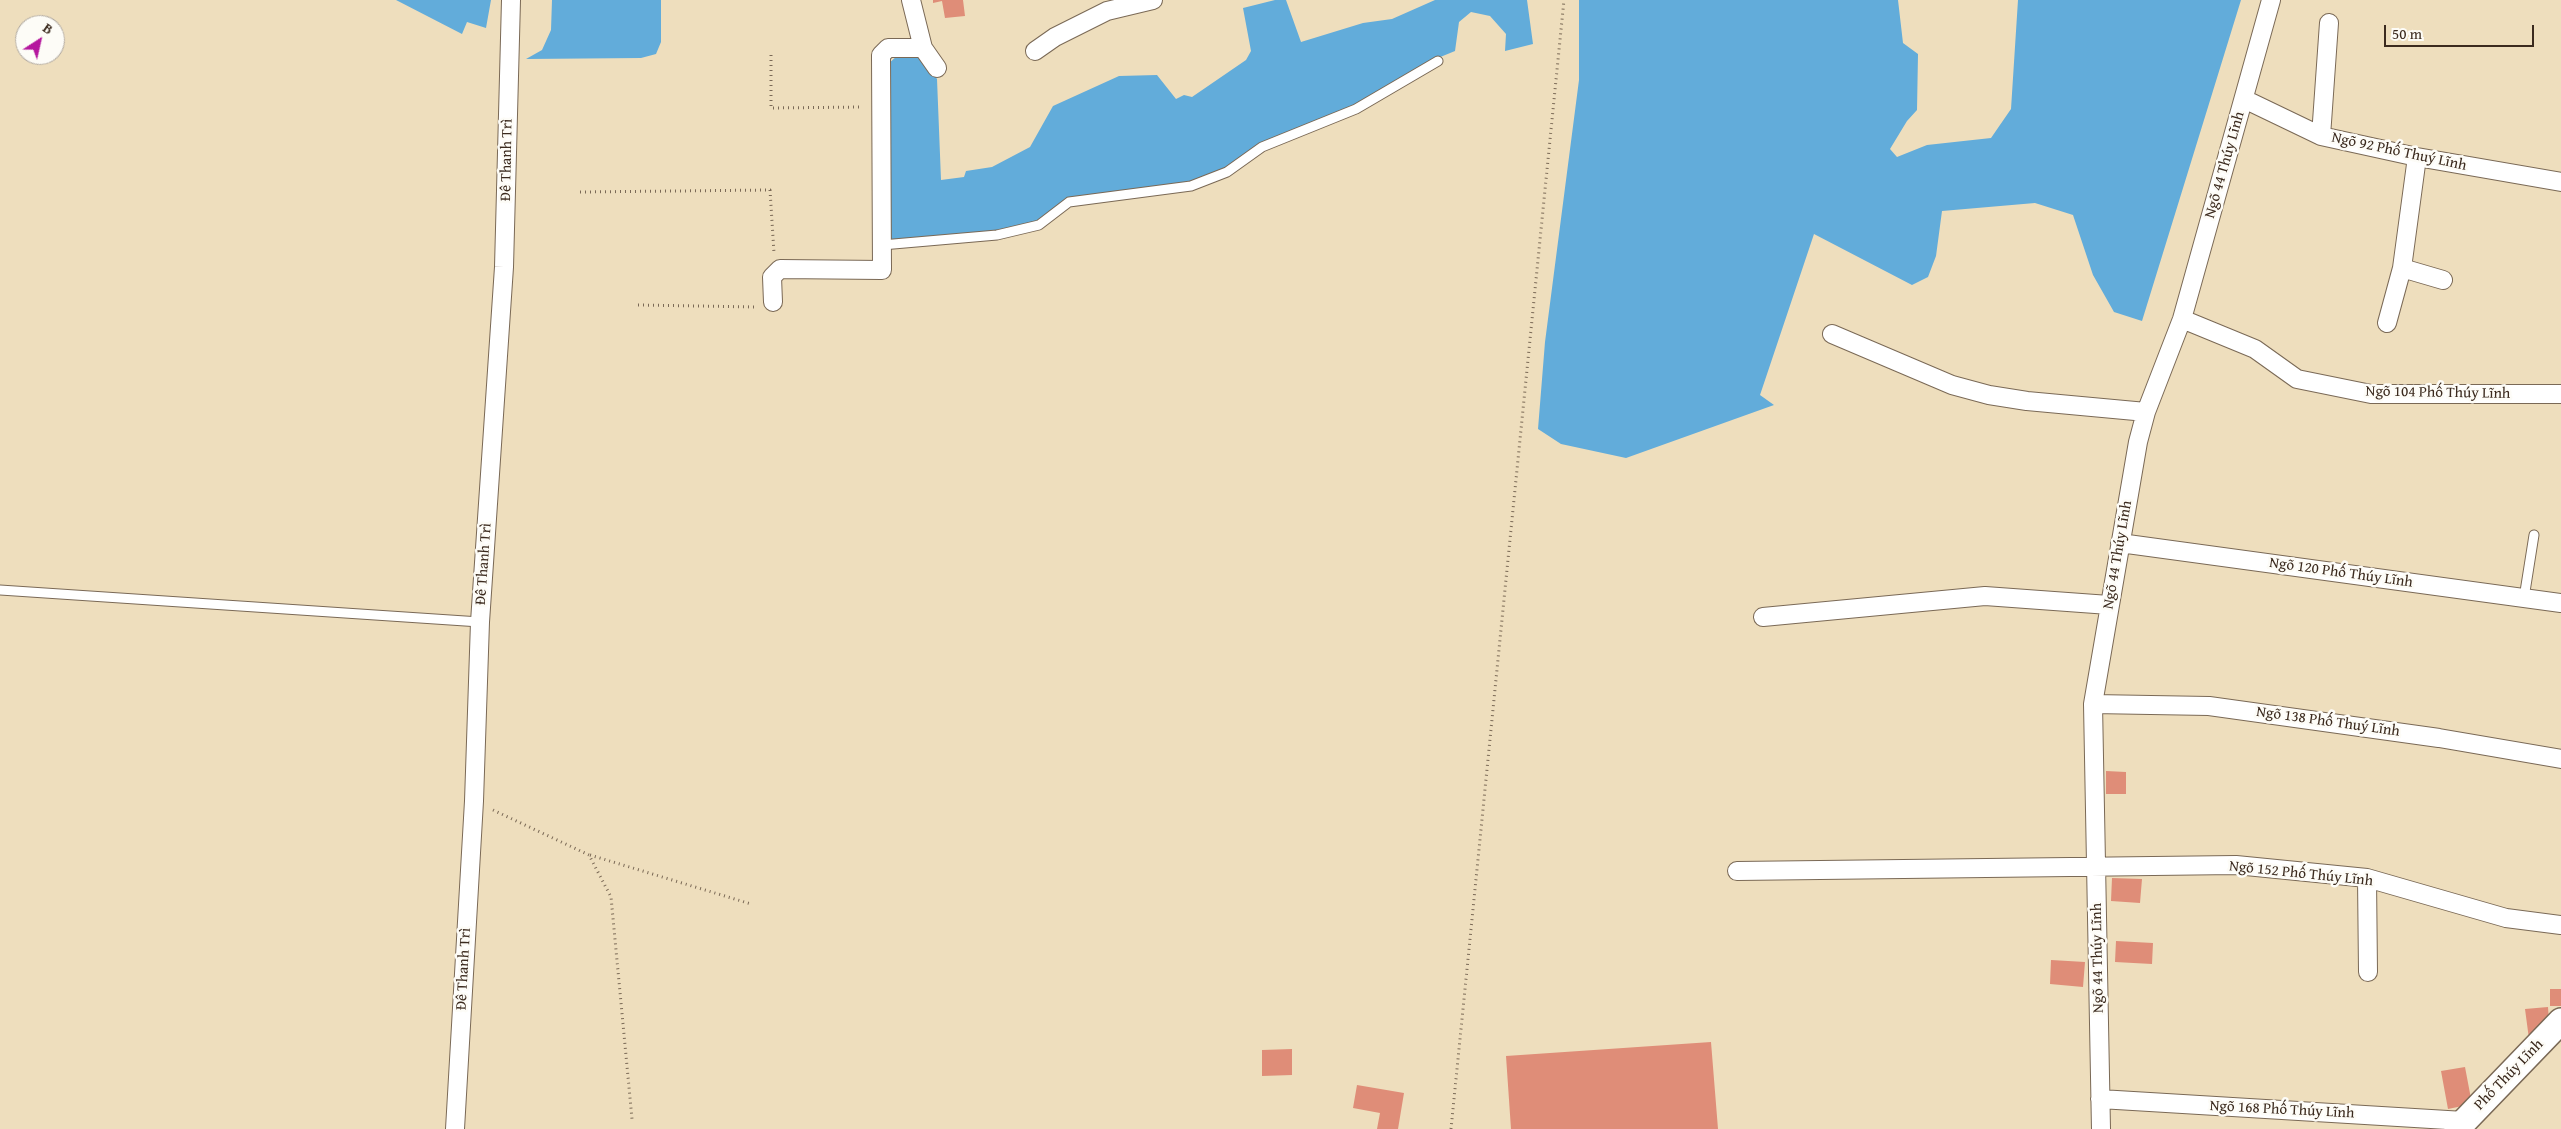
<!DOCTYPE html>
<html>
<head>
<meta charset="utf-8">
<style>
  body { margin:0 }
  #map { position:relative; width:2561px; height:1129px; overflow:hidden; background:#eedebd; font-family:"Gentium Book Plus",serif }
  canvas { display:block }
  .north { position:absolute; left:15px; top:15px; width:50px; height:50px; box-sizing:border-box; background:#fdfcf7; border:1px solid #afa8a0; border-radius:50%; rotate:35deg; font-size:14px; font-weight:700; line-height:20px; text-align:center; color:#3b2a1e }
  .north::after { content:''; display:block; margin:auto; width:18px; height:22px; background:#b5179e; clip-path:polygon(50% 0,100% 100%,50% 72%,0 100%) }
  .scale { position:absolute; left:2384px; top:25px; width:150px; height:22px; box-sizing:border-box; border:2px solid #3b2a1e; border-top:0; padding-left:6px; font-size:15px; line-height:18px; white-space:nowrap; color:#3b2a1e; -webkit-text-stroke:4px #fdfcf7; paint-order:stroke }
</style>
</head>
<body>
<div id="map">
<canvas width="2561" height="1129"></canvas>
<div class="north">B</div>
<div class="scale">50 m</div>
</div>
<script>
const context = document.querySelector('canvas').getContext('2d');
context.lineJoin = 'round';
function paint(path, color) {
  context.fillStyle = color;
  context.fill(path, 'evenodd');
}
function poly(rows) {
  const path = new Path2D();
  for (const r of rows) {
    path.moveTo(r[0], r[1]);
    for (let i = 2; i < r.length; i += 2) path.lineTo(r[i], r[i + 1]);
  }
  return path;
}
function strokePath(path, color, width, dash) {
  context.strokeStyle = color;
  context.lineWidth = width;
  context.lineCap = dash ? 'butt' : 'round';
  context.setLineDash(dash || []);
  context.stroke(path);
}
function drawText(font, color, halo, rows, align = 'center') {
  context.font = font + ' "Gentium Book Plus",serif';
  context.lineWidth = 5;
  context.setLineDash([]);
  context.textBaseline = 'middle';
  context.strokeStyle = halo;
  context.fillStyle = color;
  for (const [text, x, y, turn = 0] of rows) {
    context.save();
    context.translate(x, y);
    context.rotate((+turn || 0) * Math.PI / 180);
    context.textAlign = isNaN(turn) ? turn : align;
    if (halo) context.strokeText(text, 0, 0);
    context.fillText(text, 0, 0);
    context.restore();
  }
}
const water = poly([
  [396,0,491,0,486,28,467,22,462,34],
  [552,0,661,0,661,42,656,54,641,58,526,59,542,50,551,30],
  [1275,0,1286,0,1301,42,1363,23,1392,19,1435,0,1527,0,1533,44,1505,51,1506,34,1490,16,1471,12,1459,22,1455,51,1433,60,1352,108,1260,143,1223,170,1189,183,1070,197,1033,224,949,238,894,242,886,234,886,66,898,55,918,56,926,63,937,79,941,180,964,177,966,171,992,167,1030,147,1053,106,1119,76,1157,75,1176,99,1184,95,1192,97,1246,60,1251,51,1243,8],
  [1579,0,1898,0,1903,43,1918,54,1917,110,1907,121,1890,149,1897,157,1927,145,1991,138,2011,109,2018,0,2241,0,2142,321,2114,312,2093,275,2073,215,2035,203,1942,211,1936,256,1928,277,1912,285,1814,234,1760,395,1774,405,1626,458,1561,444,1538,429,1545,342,1579,80]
]);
const building = poly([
  [933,0,963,0,965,16,945,18,942,1,933,3],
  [2106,771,2126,772,2126,794,2106,794],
  [2112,878,2142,879,2140,903,2111,901],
  [2116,941,2153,943,2152,964,2115,962],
  [2051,960,2085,962,2083,987,2050,984],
  [2550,989,2561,989,2561,1006,2550,1006],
  [2548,1007,2549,1021,2529,1039,2525,1009],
  [1711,1042,1718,1129,1511,1129,1506,1056],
  [1292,1049,1292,1075,1262,1076,1262,1050],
  [2465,1067,2472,1104,2448,1109,2441,1071],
  [1357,1085,1404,1093,1398,1129,1377,1129,1380,1113,1353,1108]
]);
const path = poly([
  [771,55,771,108,863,107],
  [580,192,770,190,774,253],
  [638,305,756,307],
  [493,810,589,855,611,897,632,1119],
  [590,855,751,904],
  [1451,1129,1564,0]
]);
const lane = poly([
  [882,245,997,235,1039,225,1069,202,1191,186,1227,172,1262,147,1356,109,1438,61],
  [0,590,480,622],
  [2524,598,2534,535]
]);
const street = poly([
  [911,0,923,48,937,68],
  [1035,51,1055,37,1107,11,1153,0],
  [2244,99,2321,136,2417,157,2561,182],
  [2321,136,2329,23],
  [2402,268,2443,280],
  [773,302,772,277,780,269,882,270,881,55,888,48,923,48],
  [2182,319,2255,349,2297,379,2371,394,2561,394],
  [2387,323,2402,268,2417,157],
  [1832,334,1952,385,1989,395,2027,401,2146,412],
  [2120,543,2561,603],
  [1763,617,1985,596,2109,605],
  [2093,704,2209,706,2439,738,2561,759],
  [1737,871,2236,865,2367,878,2506,918,2561,925],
  [2367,878,2368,972],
  [2100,1099,2464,1121],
  [455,1129,474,801,480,622,504,267,511,0],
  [2101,1129,2093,704,2138,442,2146,412,2182,319,2271,0]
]);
const secondary = poly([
  [2457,1129,2561,1021]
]);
const streetNames = [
  ["Ngõ 92 Phố Thuý Lĩnh",2399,152,12],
  ["Đê Thanh Trì",507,160,-89],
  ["Ngõ 44 Thúy Lĩnh",2225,165,-74],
  ["Ngõ 104 Phố Thúy Lĩnh",2438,393,1],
  ["Ngõ 44 Thúy Lĩnh",2118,555,-80],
  ["Đê Thanh Trì",484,564,-86],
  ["Ngõ 120 Phố Thúy Lĩnh",2341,573,8],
  ["Ngõ 138 Phố Thuý Lĩnh",2328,722,8],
  ["Ngõ 152 Phố Thúy Lĩnh",2301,874,6],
  ["Ngõ 44 Thúy Lĩnh",2098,958,-91],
  ["Đê Thanh Trì",464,969,-87],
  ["Phố Thúy Lĩnh",2509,1075,-46],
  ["Ngõ 168 Phố Thúy Lĩnh",2282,1110,3]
];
paint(water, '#62acda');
paint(building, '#df8d78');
strokePath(lane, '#7a6956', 11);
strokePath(street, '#7a6956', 20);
strokePath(secondary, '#7a6956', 28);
strokePath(path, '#7a6956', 3, [1, 4]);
strokePath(lane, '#fff', 9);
strokePath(street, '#fff', 18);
strokePath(secondary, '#fff', 25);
drawText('15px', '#3b2a1e', '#fdfcf7', streetNames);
</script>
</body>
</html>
